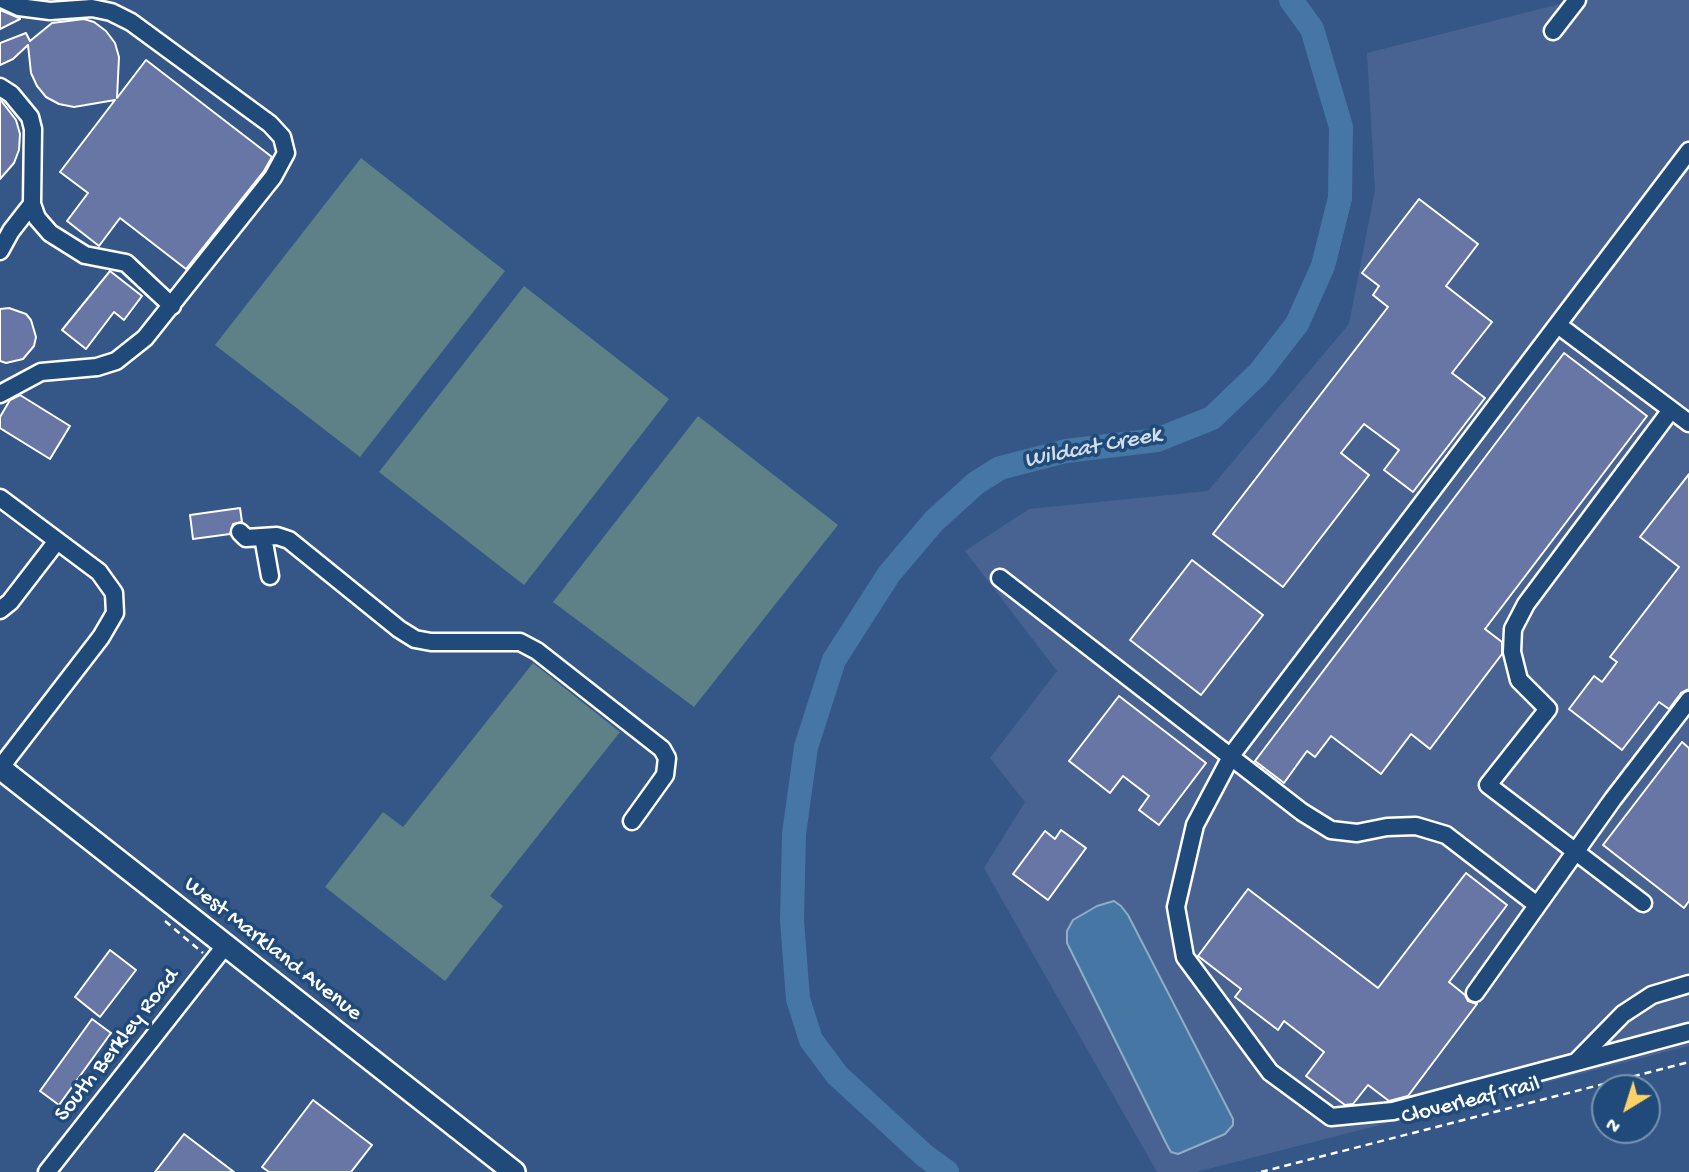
<!DOCTYPE html>
<html>
<head>
<meta charset="utf-8">
<style>
  body { margin:0 }
  #map { position:relative; width:1689px; height:1172px; overflow:hidden; background:#355787; font-family:"Gochi Hand",sans-serif }
  canvas { display:block }
  .north { position:absolute; left:1591px; top:1074px; width:70px; height:70px; box-sizing:border-box; background:#1f4a7a; border:2px solid #7992af; border-radius:50%; rotate:218deg; font-size:19px; font-weight:700; line-height:28px; text-align:center; color:#fff }
  .north::after { content:''; display:block; margin:auto; width:24px; height:32px; background:#ffd166; clip-path:polygon(50% 0,100% 100%,50% 72%,0 100%) }
</style>
</head>
<body>
<div id="map">
<canvas width="1689" height="1172"></canvas>
<div class="north">N</div>
</div>
<script>
const context = document.querySelector('canvas').getContext('2d');
context.lineJoin = 'round';
function paint(path, color) {
  context.fillStyle = color;
  context.fill(path, 'evenodd');
}
function poly(rows) {
  const path = new Path2D();
  for (const r of rows) {
    path.moveTo(r[0], r[1]);
    for (let i = 2; i < r.length; i += 2) path.lineTo(r[i], r[i + 1]);
  }
  return path;
}
function strokePath(path, color, width, dash) {
  context.strokeStyle = color;
  context.lineWidth = width;
  context.lineCap = dash ? 'butt' : 'round';
  context.setLineDash(dash || []);
  context.stroke(path);
}
function drawText(font, color, halo, rows, align = 'center') {
  context.font = font + ' "Gochi Hand",sans-serif';
  context.lineWidth = 7;
  context.setLineDash([]);
  context.textBaseline = 'middle';
  context.strokeStyle = halo;
  context.fillStyle = color;
  for (const [text, x, y, turn = 0] of rows) {
    context.save();
    context.translate(x, y);
    context.rotate((+turn || 0) * Math.PI / 180);
    context.textAlign = isNaN(turn) ? turn : align;
    if (halo) context.strokeText(text, 0, 0);
    context.fillText(text, 0, 0);
    context.restore();
  }
}
const built = poly([
  [1564,0,1689,0,1689,1046,1196,1172,1157,1172,984,868,1025,802,990,758,1057,671,965,551,1029,509,1208,491,1349,324,1375,190,1367,53,1560,4]
]);
const green = poly([
  [361,158,505,271,360,457,215,345],
  [524,286,669,399,524,585,379,472],
  [698,416,838,525,694,707,553,602],
  [533,663,620,732,490,896,503,906,445,981,325,887,383,812,403,827]
]);
const water = poly([
  [1114,901,1121,906,1128,915,1233,1119,1233,1125,1225,1134,1178,1154,1171,1152,1167,1145,1067,943,1067,931,1073,920,1097,906,1114,901]
]);
const river = poly([
  [947,1172,925,1156,837,1075,811,1040,798,999,792,920,794,834,806,747,834,660,889,574,934,521,976,483,1000,468,1066,451,1157,440,1212,418,1259,373,1297,324,1323,266,1340,198,1341,127,1312,29,1291,0]
]);
const building = poly([
  [0,10,19,18,20,19,0,29,0,10],
  [84,19,94,22,106,31,115,43,119,57,117,98,146,60,272,157,264,171,186,269,120,218,99,246,67,221,88,193,60,172,115,100,74,107,59,104,46,97,37,86,31,73,28,45,13,59,0,65,0,43,26,33,30,41,52,23,84,19],
  [0,99,16,120,20,134,19,150,14,163,0,179,0,99],
  [1419,199,1478,244,1446,286,1492,322,1452,373,1485,398,1413,492,1384,470,1399,450,1364,424,1341,453,1369,475,1283,587,1213,534,1388,307,1373,295,1379,286,1362,273,1419,199],
  [110,271,142,296,124,320,114,312,86,349,62,330,110,271],
  [9,308,26,314,31,320,36,337,34,346,23,359,6,363,0,361,0,309,9,308],
  [1564,353,1647,416,1485,629,1502,642,1502,654,1430,749,1411,734,1381,774,1331,736,1315,757,1307,751,1284,783,1255,761,1564,353],
  [20,395,70,426,50,459,0,428,0,417,10,400,20,395],
  [1689,474,1689,689,1681,693,1669,709,1659,702,1622,750,1569,709,1594,676,1602,682,1617,662,1610,657,1679,567,1640,537,1689,474],
  [240,508,242,522,233,524,230,534,193,539,190,515,240,508],
  [1192,560,1263,615,1201,695,1130,640,1192,560],
  [1119,696,1206,763,1159,825,1139,810,1149,796,1123,776,1110,793,1069,761,1119,696],
  [1682,742,1689,748,1689,901,1684,908,1603,845,1682,742],
  [1061,830,1086,848,1048,900,1013,874,1045,831,1055,839,1061,830],
  [1466,873,1507,905,1449,982,1465,995,1468,1001,1477,1004,1408,1096,1389,1101,1368,1085,1353,1104,1345,1105,1306,1076,1324,1052,1284,1021,1278,1030,1235,997,1241,989,1198,956,1248,889,1378,988,1466,873],
  [110,950,136,970,100,1017,75,997,110,950],
  [92,1019,111,1033,59,1105,40,1091,92,1019],
  [313,1100,372,1145,351,1172,269,1172,262,1167,313,1100],
  [184,1134,234,1172,155,1172,184,1134]
]);
const path = poly([
  [165,921,203,953],
  [1261,1172,1689,1062]
]);
const minor = poly([
  [1553,31,1577,0],
  [0,87,11,94,30,117,33,129,32,204,37,218,50,233,85,255,126,263,172,306],
  [1689,151,1233,753,1195,825,1176,907,1185,957,1270,1072,1331,1117,1393,1111,1689,1032],
  [0,251,11,231,32,204],
  [1558,325,1689,423],
  [0,394,41,372,97,367,116,361,145,338,273,177,286,153,282,137,270,124,131,22,111,12,92,8,50,11,19,7,4,0],
  [0,498,99,572,114,593,115,613,101,637,0,768],
  [240,532,246,538,277,536,289,540,399,629,415,639,431,642,520,642,537,651,662,749,667,758,665,775,632,821],
  [263,537,270,576],
  [1000,578,1302,812,1331,830,1357,833,1387,827,1416,826,1446,835,1537,905],
  [0,610,10,602,57,541],
  [1643,903,1488,785,1548,709,1519,680,1512,652,1513,629,1526,604,1671,410],
  [1475,993,1613,799,1689,700],
  [1576,1062,1623,1014,1652,995,1689,984],
  [47,1172,225,946]
]);
const major = poly([
  [0,768,514,1172]
]);
const streetNames = [
  ["West Markland Avenue",272,950,38],
  ["South Berkley Road",118,1046,-52],
  ["Cloverleaf Trail",1471,1102,-14]
];
const waterNames = [
  ["Wildcat Creek",1093,449,-11]
];
paint(built, '#486392');
paint(green, '#5d8187');
paint(water, '#4676a3');
strokePath(water, '#90adc8', 2);
strokePath(river, '#4676a3', 24);
paint(building, '#6776a4');
strokePath(building, '#fff', 2);
strokePath(minor, '#fff', 21);
strokePath(major, '#fff', 26);
strokePath(path, '#fff', 2.5, [7, 5]);
strokePath(minor, '#1f4a7a', 16);
strokePath(major, '#1f4a7a', 21);
drawText('23px', '#fff', '#1f4a7a', streetNames);
drawText('italic 24px', '#d1dde8', '#1f4a7a', waterNames);
</script>
</body>
</html>
